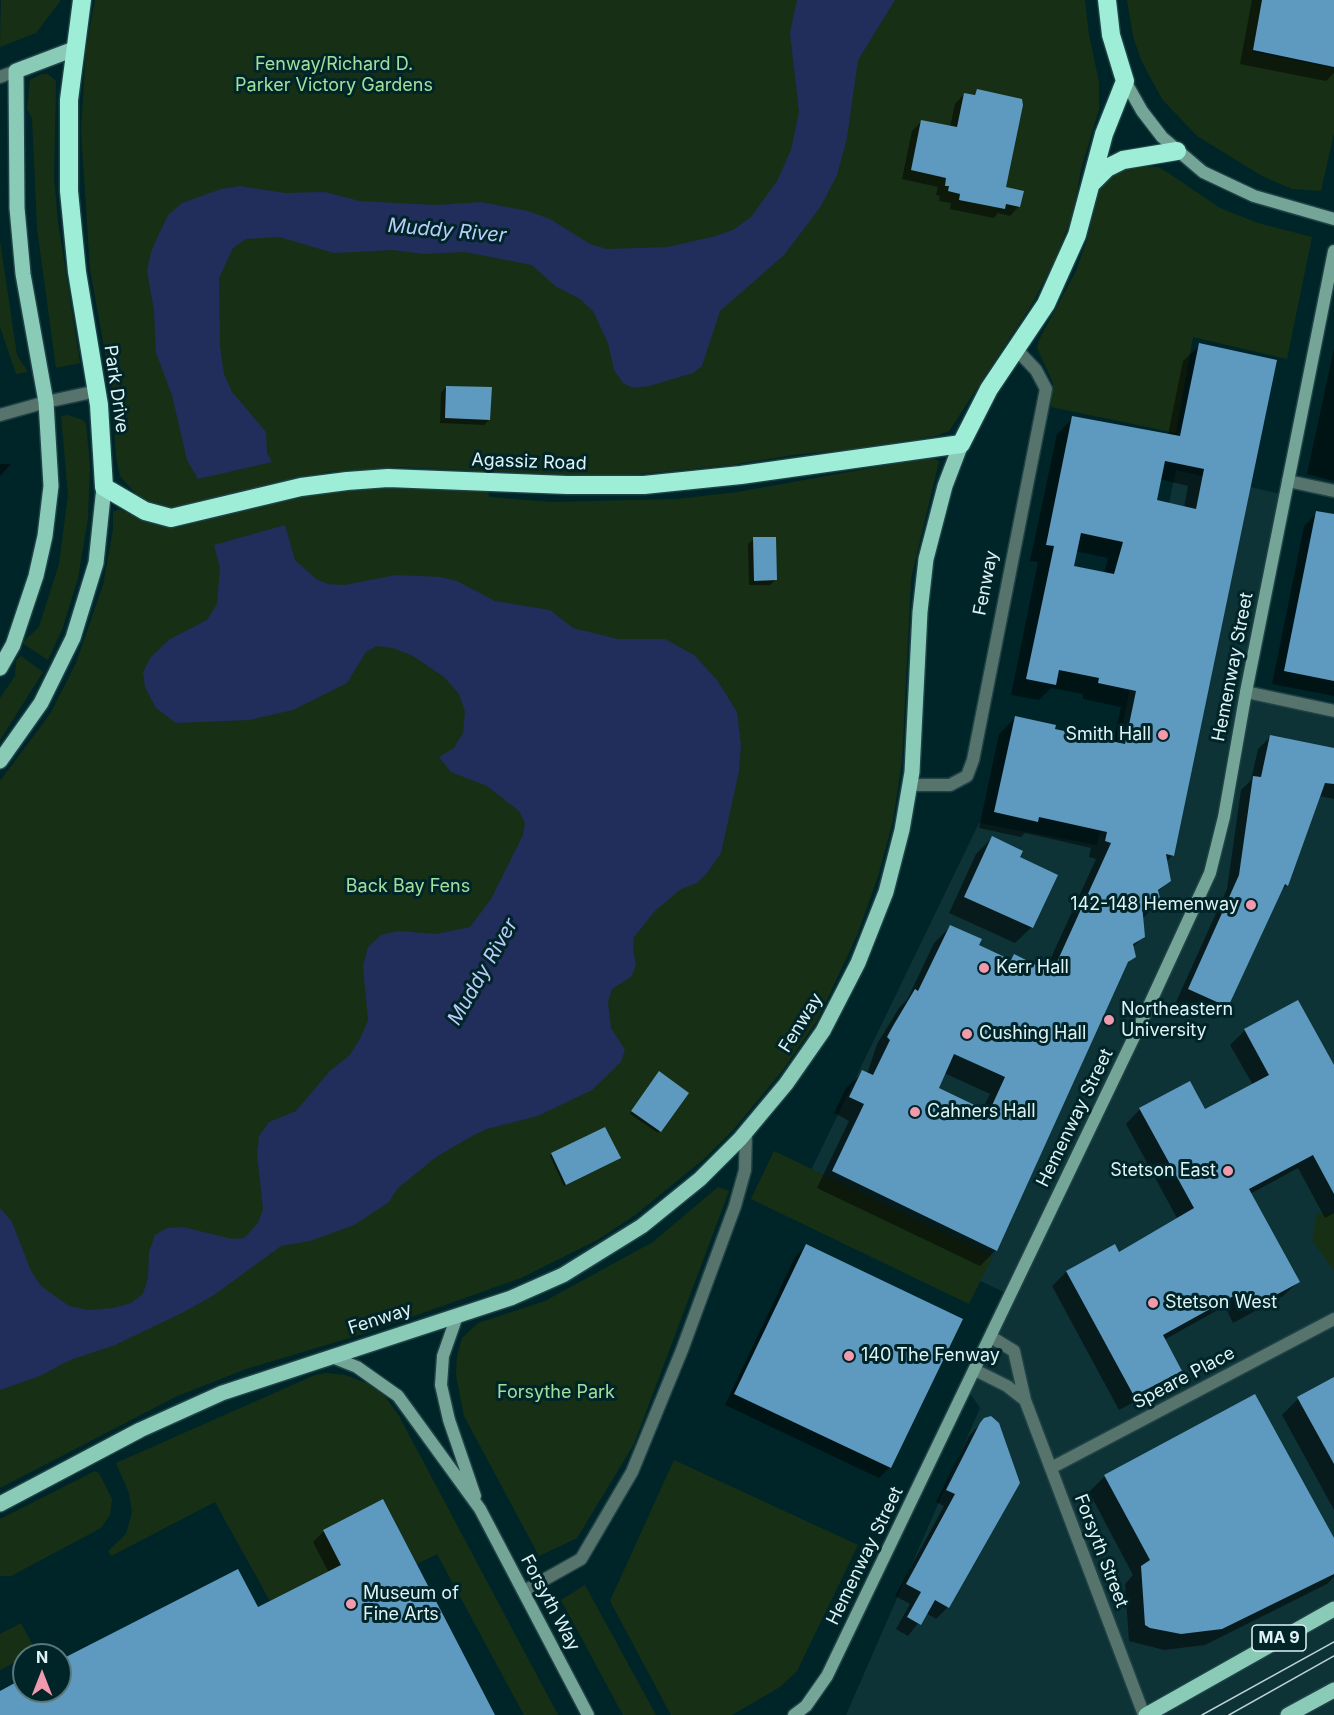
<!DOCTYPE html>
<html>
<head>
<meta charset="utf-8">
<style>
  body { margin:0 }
  #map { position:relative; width:1334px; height:1715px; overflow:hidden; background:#002529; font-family:Inter,sans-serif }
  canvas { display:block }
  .north { position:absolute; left:12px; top:1643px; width:60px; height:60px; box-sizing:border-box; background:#002529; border:2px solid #59777b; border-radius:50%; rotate:0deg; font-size:16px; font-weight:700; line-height:24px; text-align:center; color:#dff3f6 }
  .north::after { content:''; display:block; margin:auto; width:21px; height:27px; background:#f29aad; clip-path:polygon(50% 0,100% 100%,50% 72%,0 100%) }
</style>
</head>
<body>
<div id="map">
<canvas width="1334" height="1715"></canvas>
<div class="north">N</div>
</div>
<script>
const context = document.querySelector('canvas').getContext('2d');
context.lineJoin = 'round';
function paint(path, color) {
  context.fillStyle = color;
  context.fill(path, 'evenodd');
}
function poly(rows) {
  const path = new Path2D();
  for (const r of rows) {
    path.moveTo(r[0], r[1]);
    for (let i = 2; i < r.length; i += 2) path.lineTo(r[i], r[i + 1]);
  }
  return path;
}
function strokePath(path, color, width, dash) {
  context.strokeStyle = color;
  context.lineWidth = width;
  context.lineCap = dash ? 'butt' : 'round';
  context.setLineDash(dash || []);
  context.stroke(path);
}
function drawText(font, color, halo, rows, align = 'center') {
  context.font = font + ' Inter,sans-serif';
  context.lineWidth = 6;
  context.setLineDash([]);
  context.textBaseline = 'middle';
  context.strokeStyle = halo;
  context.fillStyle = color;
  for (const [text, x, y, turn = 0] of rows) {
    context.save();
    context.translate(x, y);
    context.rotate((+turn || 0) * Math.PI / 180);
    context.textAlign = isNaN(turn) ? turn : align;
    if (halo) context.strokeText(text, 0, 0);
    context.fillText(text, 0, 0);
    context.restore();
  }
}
const built = poly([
  [1176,470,1285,495,1246,691,1334,711,1334,1715,846,1715,980,1408,966,1387,1010,1295,799,1195,979,823,1097,845]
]);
const green = poly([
  [1,0,61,0,36,33,0,47],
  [95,0,1085,0,1089,35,1099,82,1099,109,1081,169,1073,213,1054,262,1032,304,949,431,936,436,855,449,793,455,732,465,608,477,402,467,327,472,165,510,138,496,120,476,116,457,112,391,90,269,81,131,86,48],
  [1127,0,1265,0,1254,52,1334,68,1334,133,1321,191,1292,189,1262,176,1197,136,1162,99,1141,60,1133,36],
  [42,74,48,74,56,81,54,178,58,222,80,363,56,368,37,228,32,118,27,109,30,80],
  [1138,166,1158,167,1167,172,1220,208,1258,223,1312,237,1287,359,1193,337,1176,433,1051,407,1053,383,1037,348,1039,340,1076,271,1088,237,1099,188,1123,169],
  [0,241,17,355,28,372,16,374,0,327],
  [68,415,83,420,86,424,90,466,88,518,78,578,63,627,48,660,22,643,39,627,59,564,68,495,61,416],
  [931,457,939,461,911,579,902,760,893,820,879,873,858,933,817,1021,782,1071,733,1130,705,1158,635,1215,599,1239,521,1278,366,1333,246,1369,175,1397,0,1488,0,781,50,714,76,663,103,585,113,530,113,512,119,509,150,523,192,523,295,497,383,486,488,491,489,497,552,502,676,499,738,492],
  [21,656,43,672,0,740,0,698,15,676,16,660],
  [774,1151,993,1256,969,1304,751,1199],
  [718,1187,729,1191,634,1444,577,1538,539,1556,464,1416,456,1375,457,1356,462,1338,478,1323,545,1301,653,1242],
  [1317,1213,1334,1213,1334,1271,1312,1240],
  [326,1373,345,1375,369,1384,384,1395,399,1416,558,1715,524,1715,437,1554,417,1564,383,1499,323,1530,341,1565,270,1601,215,1502,111,1556,108,1551,126,1534,132,1512,129,1493,116,1463,315,1375],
  [674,1460,858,1545,797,1671,780,1687,732,1715,671,1715,610,1601],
  [95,1471,99,1473,112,1499,110,1515,101,1528,11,1576,0,1576,0,1519],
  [585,1585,656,1715,623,1715,561,1600],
  [21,1623,36,1651,0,1670,0,1634]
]);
const water = poly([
  [797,0,895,0,858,60,847,138,837,175,821,206,784,255,720,311,702,366,693,373,649,386,633,388,623,383,614,370,608,343,593,311,580,299,555,286,532,265,465,252,423,254,393,250,334,253,279,237,246,239,233,248,219,278,220,347,224,374,232,392,266,432,267,453,272,462,198,479,187,460,172,395,156,353,154,311,147,271,151,252,159,234,168,215,182,203,221,189,240,186,285,193,325,192,360,201,435,205,481,202,528,211,550,219,590,244,607,249,667,247,712,237,733,230,751,217,777,181,791,150,799,112,790,33],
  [285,525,295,560,316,579,328,584,344,585,396,575,441,577,457,581,495,601,550,610,573,628,618,639,665,639,694,655,717,680,737,712,741,746,739,771,721,853,707,873,697,883,681,889,655,911,634,937,633,950,636,964,632,976,612,989,608,1002,611,1028,625,1050,621,1062,592,1090,538,1116,487,1129,472,1136,436,1157,397,1189,389,1202,354,1225,310,1241,281,1246,214,1295,184,1312,115,1345,70,1360,40,1376,0,1390,0,1208,12,1222,31,1271,41,1286,69,1306,89,1310,113,1308,131,1303,143,1294,148,1278,149,1252,155,1235,167,1228,183,1227,232,1239,244,1238,258,1223,263,1209,257,1154,259,1136,269,1122,296,1111,330,1071,350,1055,361,1037,368,1020,363,966,368,947,381,935,398,931,436,934,470,927,491,899,523,835,525,823,519,811,487,786,451,772,439,757,454,748,463,733,465,712,459,694,444,677,413,656,393,648,377,646,366,652,347,683,293,710,275,714,250,720,176,723,156,708,145,687,143,673,150,658,170,639,207,620,217,604,220,568,214,545]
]);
const shadow = poly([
  [1252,0,1334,0,1334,73,1326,81,1240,64],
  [977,91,1005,188,1019,206,1010,216,998,213,994,218,950,209,951,203,939,201,940,196,936,195,938,187,902,179,912,131,922,121,950,127,955,104,964,94,972,96],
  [1200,345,1275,361,1173,855,1166,862,1169,881,1157,893,1159,902,1142,919,1144,936,1132,948,1135,956,1124,967,996,1250,980,1266,817,1188,849,1121,834,1113,846,1088,863,1072,867,1074,877,1044,899,1008,907,1000,934,943,950,927,977,946,1009,961,1014,956,1045,971,1096,859,1089,857,1091,848,1025,833,1021,837,979,828,999,734,1015,718,1053,730,1113,743,1121,707,1083,699,1083,694,1051,688,1039,700,1011,695,1038,562,1030,561,1057,434,1073,418,1168,435,1183,361],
  [1159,479,1188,486,1184,508,1155,502],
  [1075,551,1108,558,1104,574,1072,567],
  [944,1073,990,1094,982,1110,937,1088],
  [1334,348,1334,481,1307,474],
  [446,387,489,420,484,425,440,423,441,393],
  [0,464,11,464,0,476],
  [1317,513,1334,516,1334,696,1272,684,1304,526],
  [754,539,775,580,770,585,749,585,748,544],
  [1271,736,1334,749,1334,799,1319,796,1287,885,1280,892,1226,1006,1214,1019,1176,1002,1227,889,1241,790,1251,780,1258,749],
  [992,838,1018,858,1032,927,1015,943,949,913,976,854],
  [1245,1030,1334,1069,1334,1213,1325,1218,1298,1168,1250,1194,1298,1282,1283,1296,1233,1323,1225,1306,1164,1340,1180,1370,1166,1385,1119,1410,1052,1286,1066,1272,1119,1254,1178,1220,1126,1124,1140,1109,1205,1111,1253,1085,1230,1045],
  [657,1075,660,1131,658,1133,630,1114],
  [552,1154,617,1160,564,1186,550,1156],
  [806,1246,961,1320,890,1467,879,1478,725,1405,795,1257],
  [1334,1379,1334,1510,1282,1415,1298,1399],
  [985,1419,948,1607,936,1619,926,1613,908,1636,896,1629,910,1604,895,1596,944,1506,936,1502,969,1436],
  [1105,1476,1334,1541,1334,1577,1327,1584,1205,1645,1164,1650,1129,1641,1125,1584,1133,1575,1089,1492],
  [324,1531,493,1715,0,1715,0,1693,24,1680,24,1691,60,1691,60,1662,257,1609,329,1573,313,1542]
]);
const building = poly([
  [1262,0,1334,0,1334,67,1253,50],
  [977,89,1022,99,1023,105,1006,187,1024,191,1020,207,1006,204,1005,209,959,200,960,194,948,191,949,186,945,186,946,178,911,170,921,120,957,127,964,93,975,95],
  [1199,343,1277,360,1174,856,1166,854,1171,881,1158,890,1161,902,1153,909,1142,904,1145,937,1133,944,1136,957,1128,962,997,1251,832,1171,864,1104,849,1097,862,1070,873,1075,890,1040,887,1037,893,1026,915,989,918,991,950,925,982,939,979,945,1011,960,1014,954,1052,973,1111,843,1105,841,1107,832,1039,817,1038,822,994,812,1015,716,1056,725,1055,729,1125,744,1136,691,1098,683,1099,678,1059,670,1056,685,1026,679,1054,546,1046,545,1072,416,1180,436],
  [1165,461,1204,469,1196,509,1157,500],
  [1081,533,1123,542,1114,574,1074,566],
  [954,1054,1005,1077,989,1112,939,1088],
  [446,386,492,387,490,420,445,418],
  [1316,511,1334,514,1334,681,1284,671],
  [753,537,776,537,777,580,754,581],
  [1270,735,1334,748,1334,784,1325,783,1288,886,1285,884,1228,1007,1188,989,1239,875,1253,776,1261,777],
  [992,836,1023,851,1020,857,1058,875,1033,928,964,897],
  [1298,1000,1334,1065,1334,1194,1313,1155,1249,1189,1300,1282,1248,1310,1239,1293,1163,1335,1182,1371,1134,1396,1066,1271,1115,1244,1119,1252,1194,1208,1139,1108,1190,1081,1205,1109,1269,1075,1244,1029],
  [659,1071,689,1093,661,1132,631,1111],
  [605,1127,621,1158,566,1185,551,1153],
  [806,1244,963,1319,891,1468,734,1394],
  [1334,1377,1334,1464,1297,1397],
  [1255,1394,1334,1538,1334,1574,1222,1629,1181,1634,1150,1628,1145,1625,1141,1566,1150,1560,1104,1475],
  [991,1416,999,1423,1020,1483,949,1608,935,1600,921,1625,907,1617,921,1592,906,1584,955,1494,946,1490,980,1423,984,1418],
  [383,1499,495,1715,0,1715,0,1691,24,1678,24,1691,60,1691,60,1660,238,1569,258,1607,341,1565,323,1530]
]);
const street = poly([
  [0,77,16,71],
  [0,415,46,402,97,391],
  [1288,481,1334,491],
  [1246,692,1334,711],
  [910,785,950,785,967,776,973,760,1046,389,1036,370,1016,349],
  [991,1337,1014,1351,1025,1400,1144,1715],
  [975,1370,1007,1386,1025,1400],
  [1051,1468,1334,1319],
  [524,1591,581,1559,632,1472,682,1350,735,1206,745,1170,746,1132]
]);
const secondary = poly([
  [1125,81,1142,111,1162,137,1203,172,1254,196,1334,219],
  [457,1316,443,1356,441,1385,449,1420,475,1496],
  [332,1357,357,1367,398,1396,480,1509,588,1715],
  [794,1715,806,1706,827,1676,1146,1012,1210,873,1224,817,1246,692,1334,251]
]);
const primary = poly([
  [0,668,13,645,36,576,45,536,51,486,46,402,23,274,17,208,16,71,74,49],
  [0,761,41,703,73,638,96,563,104,487],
  [0,1504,140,1430,222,1393,511,1298,563,1275,642,1226,700,1179,740,1139,786,1084,823,1031,858,963,886,892,902,830,912,772,920,612,926,559,945,486,961,444],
  [1146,1715,1334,1609],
  [1288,1715,1334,1690]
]);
const highway = poly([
  [82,0,69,100,69,191,77,272,99,405,104,487,145,511,171,518,301,487,347,481,388,478,567,485,644,485,741,475,961,444,989,389,1046,304,1077,235,1104,134,1125,81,1111,35,1107,0],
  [1092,183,1107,168,1123,160,1177,151]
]);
const tram = poly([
  [1202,1715,1334,1642],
  [1229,1715,1334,1656]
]);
const markers = [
  [1163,735,6,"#f29aad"],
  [1251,905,6,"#f29aad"],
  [984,968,6,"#f29aad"],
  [1109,1020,6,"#f29aad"],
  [967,1034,6,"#f29aad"],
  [915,1112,6,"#f29aad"],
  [1228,1171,6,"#f29aad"],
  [1153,1303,6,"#f29aad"],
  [849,1356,6,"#f29aad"],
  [351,1604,6,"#f29aad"]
];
const shields = [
  [1279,1638,54]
];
const shieldNames = [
  ["MA 9",1279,1638]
];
const parkNames = [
  ["Fenway/Richard D.",334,65],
  ["Parker Victory Gardens",334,86],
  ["Back Bay Fens",408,887],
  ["Forsythe Park",556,1393]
];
const streetNames = [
  ["Park Drive",116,389,82],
  ["Agassiz Road",529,462,2],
  ["Fenway",986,583,-79],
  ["Hemenway Street",1233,667,-79],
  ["Fenway",801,1023,-58],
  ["Hemenway Street",1075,1118,-64],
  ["Fenway",380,1319,-18],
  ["Speare Place",1184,1378,-28],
  ["Forsyth Street",1101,1551,69],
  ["Hemenway Street",865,1556,-64],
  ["Forsyth Way",550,1603,62]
];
const poiNames = [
  ["Smith Hall",1151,735,"right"],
  ["142-148 Hemenway",1239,905,"right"],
  ["Kerr Hall",996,968],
  ["Northeastern",1121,1010],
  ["University",1121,1031],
  ["Cushing Hall",979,1034],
  ["Cahners Hall",927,1112],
  ["Stetson East",1216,1171,"right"],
  ["Stetson West",1165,1303],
  ["140 The Fenway",861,1356],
  ["Museum of",363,1594],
  ["Fine Arts",363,1615]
];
const waterNames = [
  ["Muddy River",447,231,5],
  ["Muddy River",483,972,-60]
];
paint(built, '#0e3337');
paint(green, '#173015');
paint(water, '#212d5b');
paint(shadow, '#0007');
paint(building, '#5e99bf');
strokePath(street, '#1f4246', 15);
strokePath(secondary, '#1f4246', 15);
strokePath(primary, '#1f4246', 18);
strokePath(highway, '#1f4246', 21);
strokePath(street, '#56746b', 12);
strokePath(secondary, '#74a596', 12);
strokePath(primary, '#8acbb8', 15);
strokePath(highway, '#9eedd7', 18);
strokePath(tram, '#bad1d4', 1.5);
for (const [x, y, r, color] of markers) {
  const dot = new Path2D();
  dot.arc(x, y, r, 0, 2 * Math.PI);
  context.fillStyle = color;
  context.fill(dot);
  strokePath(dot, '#002529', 2);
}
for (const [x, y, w] of shields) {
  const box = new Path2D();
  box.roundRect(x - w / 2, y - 13, w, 26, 4.5);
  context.fillStyle = '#002529';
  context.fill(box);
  strokePath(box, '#dff3f6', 1.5);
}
drawText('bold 16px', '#dff3f6', null, shieldNames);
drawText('18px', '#a1e09b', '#002529', parkNames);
drawText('18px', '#dff3f6', '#002529', streetNames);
drawText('18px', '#dff3f6', '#002529', poiNames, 'left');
drawText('italic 20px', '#bbcbfa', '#002529', waterNames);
</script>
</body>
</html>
